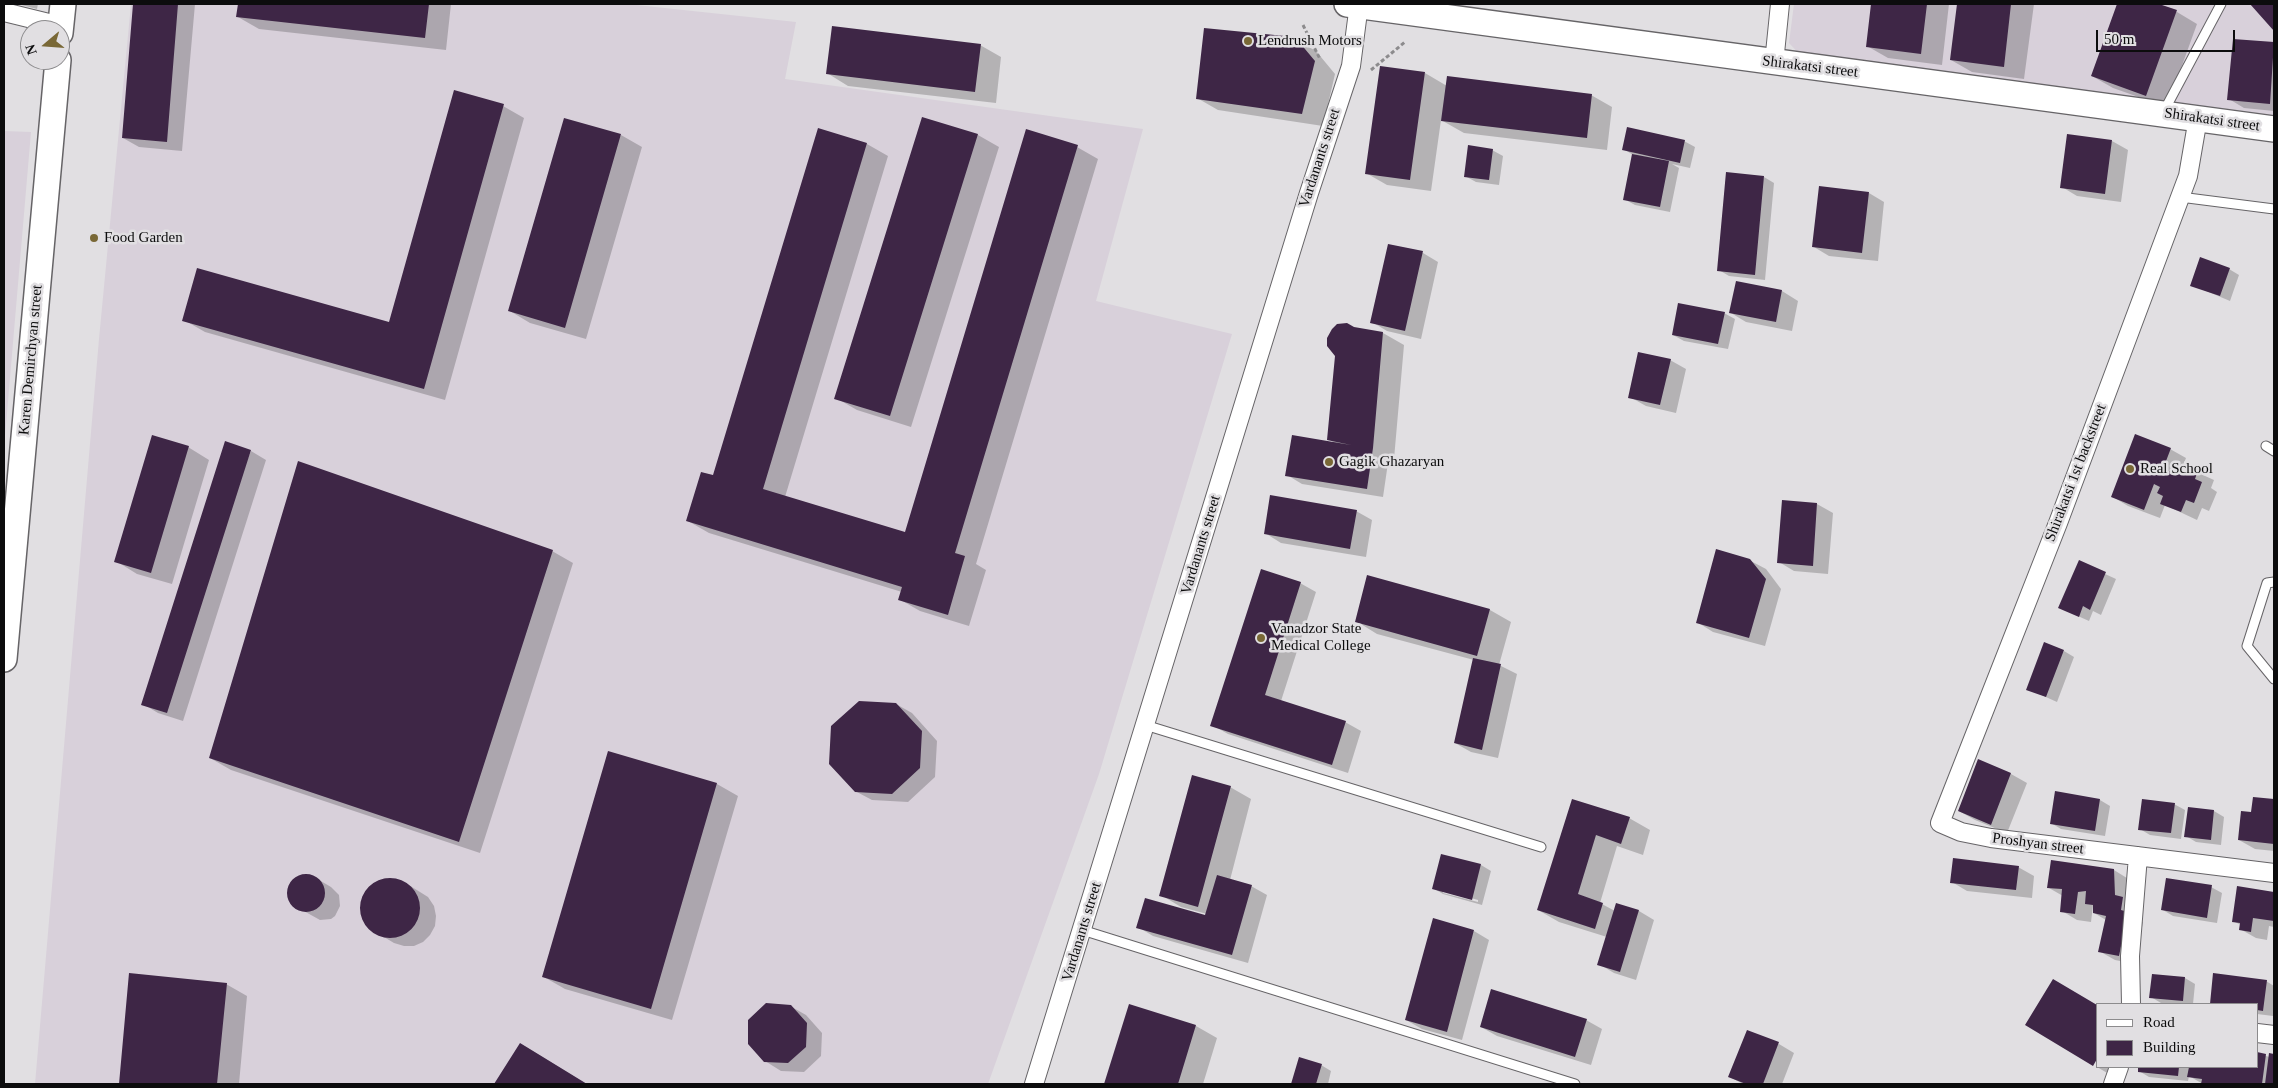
<!DOCTYPE html>
<html>
<head>
<meta charset="utf-8">
<style>
  body { margin:0 }
  #map { position:relative; width:2278px; height:1088px; overflow:hidden; background:#e1dfe2; font-family:"Times New Roman",serif }
  canvas { display:block }
  .frame { position:absolute; inset:0; border:5px solid #0c0c0d; pointer-events:none }
  .legend { position:absolute; left:2096px; top:1003px; width:162px; height:65px; box-sizing:border-box; background:#e1dfe2; border:1px solid #8c8b8d; margin:0; padding:6px 9px; list-style:none; font-size:15px; color:#0c0c0d }
  .legend li { display:flex; align-items:center; gap:10px; height:25px }
  .legend b { width:25px; border:1px solid #8c8b8d }
  .north { position:absolute; left:20px; top:20px; width:50px; height:50px; box-sizing:border-box; background:#e1dfe2; border:1px solid #8c8b8d; border-radius:50%; rotate:252deg; font-size:14px; font-weight:700; line-height:20px; text-align:center; color:#0c0c0d }
  .north::after { content:''; display:block; margin:auto; width:18px; height:22px; background:#796836; clip-path:polygon(50% 0,100% 100%,50% 72%,0 100%) }
  .scale { position:absolute; left:2096px; top:30px; width:139px; height:22px; box-sizing:border-box; border:2px solid #0c0c0d; border-top:0; padding-left:6px; font-size:15px; line-height:18px; white-space:nowrap; color:#0c0c0d; -webkit-text-stroke:4px #e1dfe2; paint-order:stroke }
</style>
</head>
<body>
<div id="map">
<canvas width="2278" height="1088"></canvas>
<div class="frame"></div>
<ul class="legend">
<li><b style="height:6px;background:#fff"></b>Road</li>
<li><b style="height:14px;background:#3e2646"></b>Building</li>
</ul>
<div class="north">N</div>
<div class="scale">50 m</div>
</div>
<script>
const context = document.querySelector('canvas').getContext('2d');
context.lineJoin = 'round';
function paint(path, color) {
  context.fillStyle = color;
  context.fill(path, 'evenodd');
}
function poly(rows) {
  const path = new Path2D();
  for (const r of rows) {
    if (r.length === 3) {
      path.moveTo(r[0] + r[2], r[1]);
      path.arc(r[0], r[1], r[2], 0, 2 * Math.PI);
      continue;
    }
    path.moveTo(r[0], r[1]);
    for (let i = 2; i < r.length; i += 2) path.lineTo(r[i], r[i + 1]);
  }
  return path;
}
function strokePath(path, color, width, dash) {
  context.strokeStyle = color;
  context.lineWidth = width;
  context.lineCap = dash ? 'butt' : 'round';
  context.setLineDash(dash || []);
  context.stroke(path);
}
function drawText(font, color, halo, rows, align = 'center') {
  context.font = font + ' "Times New Roman",serif';
  context.lineWidth = 5;
  context.setLineDash([]);
  context.textBaseline = 'middle';
  context.strokeStyle = halo;
  context.fillStyle = color;
  for (const [text, x, y, turn = 0] of rows) {
    context.save();
    context.translate(x, y);
    context.rotate((+turn || 0) * Math.PI / 180);
    context.textAlign = isNaN(turn) ? turn : align;
    if (halo) context.strokeText(text, 0, 0);
    context.fillText(text, 0, 0);
    context.restore();
  }
}
const built = poly([
  [131,4,627,4,796,22,785,79,1143,129,1096,301,1232,334,1099,774,988,1084,35,1084,99,339],
  [1794,4,2274,4,2274,123,1804,59,1789,43],
  [4,131,31,132,4,448]
]);
const shadow = poly([
  [18,4,38,4,37,9],
  [134,4,195,4,182,151,139,147,123,138],
  [239,4,451,4,446,50,259,29,238,17],
  [1873,4,1949,4,1942,65,1888,58,1867,46],
  [1958,4,2034,4,2024,79,1972,72,1951,60],
  [2118,4,2155,4,2177,12,2197,24,2167,107,2113,88,2092,76],
  [1294,39,1316,51,1335,74,1323,126,1218,110,1197,98],
  [2234,40,2274,44,2274,111,2244,108,2229,99],
  [980,45,1001,57,996,103,848,86,827,73],
  [1425,73,1447,86,1591,95,1612,107,1607,150,1464,133,1441,120,1431,191,1387,185,1366,173],
  [503,106,524,118,445,400,205,332,184,320,390,324],
  [923,118,978,135,999,147,911,427,857,410,836,398],
  [819,130,867,144,888,156,785,497,906,533,1077,147,1098,159,976,564,986,570,969,626,920,611,899,599,902,592,709,533,688,521,714,477],
  [621,135,642,147,586,339,530,323,510,311],
  [1684,141,1695,147,1690,168,1672,164,1679,168,1670,212,1635,205,1624,199,1633,155,1624,149],
  [2112,141,2128,150,2121,202,2077,196,2062,187],
  [1492,150,1503,156,1499,185,1476,182,1465,176],
  [1764,177,1774,183,1765,280,1729,276,1719,270],
  [1869,193,1884,202,1878,261,1829,256,1814,247],
  [1389,245,1423,253,1438,262,1421,339,1387,331,1372,322],
  [2229,269,2239,275,2230,301,2192,285],
  [1737,282,1782,291,1798,301,1792,331,1746,322,1731,313],
  [1724,313,1735,319,1728,349,1684,341,1673,335],
  [1354,329,1383,333,1404,345,1394,459,1389,456,1383,497,1302,484,1287,475,1336,444,1329,439],
  [1670,360,1686,369,1676,413,1646,406,1630,397],
  [188,447,209,460,172,584,137,574,116,561],
  [2170,449,2186,458,2183,466,2214,480,2211,488,2217,492,2209,511,2202,508,2197,520,2165,505,2160,518,2128,506,2113,497],
  [251,451,266,460,183,721,158,713,143,704],
  [1784,501,1817,504,1833,513,1828,574,1794,571,1779,562],
  [1356,511,1372,520,1366,557,1281,543,1265,533],
  [552,551,573,563,480,853,231,770,210,758],
  [1749,560,1766,569,1781,589,1765,646,1713,632,1697,622],
  [2079,562,2116,579,2101,615,2093,611,2089,621,2060,608],
  [1300,583,1316,592,1281,701,1345,722,1361,731,1348,773,1228,734,1212,725],
  [1490,610,1511,622,1499,665,1517,674,1498,758,1471,752,1455,743,1474,660,1377,634,1356,621],
  [2064,651,2074,657,2057,702,2028,689],
  [896,704,912,713,937,741,935,777,908,802,872,800,855,791],
  [609,752,717,784,738,796,672,1020,565,989,544,977],
  [1979,761,2011,774,2027,783,2007,833,1975,820,1959,811],
  [1230,787,1251,799,1230,880,1251,886,1267,895,1248,963,1153,936,1138,927,1206,917,1207,914,1181,907,1161,895],
  [2254,798,2274,800,2274,851,2255,849,2239,840,2252,813],
  [1573,800,1629,818,1650,830,1643,855,1617,846,1600,903,1615,911,1639,911,1654,920,1636,980,1614,973,1599,964,1607,937,1559,922,1538,910],
  [2100,800,2110,806,2105,836,2061,829,2051,823],
  [2174,804,2185,810,2181,839,2150,835,2140,829],
  [2189,808,2214,811,2224,817,2221,845,2196,842,2186,836],
  [1442,855,1481,865,1491,871,1482,905,1443,894,1433,888],
  [1443,890,1478,900,1478,902,1443,893],
  [2018,867,2034,876,2032,898,1967,891,1952,882],
  [2114,870,2130,880,2137,919,2143,922,2135,964,2115,960,2099,951,2106,920,2094,913,2095,905,2093,905,2091,922,2077,920,2062,911,2063,896,2049,888],
  [302,876,314,877,331,887,339,895,340,906,335,916,331,919,320,920,293,905,289,895,292,883],
  [386,878,404,882,428,897,434,906,436,916,435,926,430,935,423,942,414,946,404,946,394,943,369,928,363,919,361,911,365,893,370,886],
  [2211,887,2222,893,2217,923,2173,916,2163,910],
  [2238,888,2274,893,2274,927,2269,926,2267,940,2256,938,2240,929,2241,925,2233,921],
  [1474,931,1489,940,1462,1040,1422,1029,1406,1020],
  [130,975,226,984,247,996,239,1084,120,1084],
  [2185,978,2195,984,2193,1004,2161,1003,2151,997],
  [2266,981,2274,986,2273,1016,2257,1014,2257,1004,2211,1004],
  [1130,1005,1196,1026,1217,1038,1203,1084,1105,1084],
  [790,1006,806,1015,822,1033,821,1056,804,1072,781,1071,765,1061],
  [1586,1020,1602,1029,1591,1065,1497,1036,1481,1027],
  [1747,1031,1779,1044,1794,1053,1782,1084,1743,1084,1730,1077],
  [521,1044,541,1056,586,1084,496,1084],
  [2257,1054,2270,1057,2270,1055,2274,1055,2274,1084,2203,1084,2189,1076,2188,1081,2149,1077,2139,1071,2139,1067,2257,1067],
  [1300,1059,1321,1065,1331,1071,1328,1084,1293,1084],
  [2097,1067,2113,1067,2109,1074]
]);
const building = poly([
  [133,4,178,4,167,142,122,138],
  [238,4,429,4,425,38,236,17],
  [1871,4,1927,4,1921,54,1866,47],
  [1957,4,2011,4,2004,67,1950,60],
  [2117,4,2159,4,2177,10,2146,96,2091,76],
  [2250,4,2274,4,2274,31],
  [832,26,981,44,975,92,826,74],
  [1204,28,1295,37,1315,61,1302,114,1196,99],
  [2233,39,2274,42,2270,104,2227,100],
  [1380,66,1425,72,1410,180,1365,174],
  [1447,76,1592,94,1587,138,1441,121],
  [454,90,504,104,424,389,182,321,197,268,389,322],
  [922,117,978,134,890,416,834,399],
  [564,118,621,134,565,328,508,311],
  [1627,127,1685,140,1680,163,1622,150],
  [818,128,867,143,763,489,905,532,1026,129,1078,145,955,553,965,556,948,615,898,600,902,587,686,521,701,472,713,475],
  [2067,134,2112,140,2105,194,2060,188],
  [1468,145,1493,149,1489,180,1464,177],
  [1632,154,1669,161,1660,207,1623,200],
  [1726,172,1764,176,1755,275,1717,271],
  [1819,186,1869,192,1862,253,1812,247],
  [1388,244,1423,251,1405,331,1370,323],
  [2200,257,2230,268,2220,296,2190,286],
  [1736,281,1782,290,1776,322,1729,313],
  [1678,303,1725,312,1718,344,1672,335],
  [1347,323,1354,327,1383,332,1373,448,1367,489,1285,476,1292,435,1351,445,1327,440,1335,356,1327,346,1327,338,1332,329,1337,324],
  [1638,352,1671,359,1660,405,1628,398],
  [2135,434,2171,448,2163,469,2174,473,2178,463,2198,470,2195,479,2202,482,2194,503,2186,500,2181,512,2160,504,2163,496,2157,493,2160,487,2154,484,2144,510,2111,497],
  [152,435,189,446,151,573,114,562],
  [225,441,251,450,167,713,141,705],
  [298,461,553,550,459,842,209,758],
  [1270,495,1357,510,1350,549,1264,534],
  [1782,500,1817,503,1813,566,1777,563],
  [1716,549,1750,559,1766,579,1749,638,1696,623],
  [2079,560,2106,572,2090,610,2083,606,2079,617,2058,608],
  [1261,569,1301,582,1265,695,1346,721,1332,765,1210,726],
  [1367,575,1490,609,1477,656,1355,622],
  [2044,642,2064,650,2046,697,2026,690],
  [1473,658,1501,664,1482,750,1454,743],
  [859,701,896,703,922,731,920,768,892,794,855,792,829,764,831,726],
  [608,751,717,783,651,1009,542,977],
  [1978,759,2011,773,1991,825,1958,811],
  [1192,775,1231,786,1198,907,1159,896],
  [2055,791,2100,799,2095,831,2050,824],
  [2253,797,2274,799,2274,844,2238,840,2241,811,2251,812],
  [1572,799,1630,817,1621,844,1596,835,1578,894,1603,903,1595,929,1537,910],
  [2142,799,2175,803,2171,833,2138,830],
  [2188,807,2214,810,2211,840,2184,837],
  [1441,854,1481,864,1472,900,1432,889],
  [1953,858,2019,866,2016,890,1950,883],
  [2051,860,2114,869,2115,895,2123,897,2121,910,2128,912,2119,956,2098,952,2106,916,2093,913,2093,905,2085,904,2086,891,2078,892,2075,914,2060,912,2062,889,2047,888],
  [306,893,19],
  [1217,875,1252,885,1232,955,1136,928,1145,898,1205,915],
  [390,908,30],
  [2166,878,2212,885,2207,918,2161,910],
  [2237,886,2274,892,2274,921,2253,918,2251,932,2239,930,2240,923,2232,922],
  [1616,903,1639,910,1620,972,1597,965],
  [1433,918,1474,930,1447,1032,1405,1020],
  [129,973,227,983,217,1084,119,1084],
  [2213,973,2267,980,2263,1011,2257,1010,2257,1004,2210,1004],
  [2152,974,2185,977,2183,1001,2149,998],
  [2053,979,2097,1005,2097,1059,2093,1066,2025,1025],
  [1491,989,1587,1019,1575,1057,1480,1027],
  [766,1003,791,1005,807,1023,806,1047,788,1063,764,1062,748,1044,748,1020],
  [1129,1004,1196,1025,1178,1084,1104,1084],
  [1747,1030,1779,1042,1763,1084,1746,1084,1728,1077],
  [520,1043,587,1084,494,1084],
  [2257,1052,2266,1054,2262,1084,2201,1084,2202,1079,2187,1077,2189,1067,2257,1067],
  [2269,1053,2274,1054,2274,1084,2265,1084],
  [1299,1057,1322,1064,1316,1084,1291,1084],
  [2138,1067,2179,1067,2178,1076,2138,1072]
]);
const path = poly([
  [1303,25,1320,59],
  [1371,70,1405,42]
]);
const lane = poly([
  [2164,111,2221,4],
  [2180,197,2274,209],
  [2266,446,2274,451],
  [2274,582,2267,583,2247,646,2274,679],
  [1145,725,1541,847],
  [1082,930,1575,1084]
]);
const street = poly([
  [4,12,61,26],
  [1774,63,1780,4],
  [2198,118,2188,176,2058,523,1940,823,1961,832,1991,838,2274,873],
  [2131,1004,2130,956,2138,856],
  [2257,1033,2274,1035],
  [1034,1084,1309,193,1351,66,1359,4],
  [2113,1084,2119,1067]
]);
const secondary = poly([
  [1347,4,2274,129],
  [60,33,63,4],
  [4,659,58,60]
]);
const markers = [
  [1248,41,5,"#796836"],
  [94,238,5,"#796836"],
  [1329,462,5,"#796836"],
  [2130,469,5,"#796836"],
  [1261,638,5,"#796836"]
];
const poiNames = [
  ["Lendrush Motors",1258,41],
  ["Food Garden",104,238],
  ["Gagik Ghazaryan",1339,462],
  ["Real School",2140,469],
  ["Vanadzor State",1271,629],
  ["Medical College",1271,646]
];
const streetNames = [
  ["Shirakatsi street",1810,67,7],
  ["Shirakatsi street",2212,120,8],
  ["Vardanants street",1320,158,-72],
  ["Karen Demirchyan street",31,360,-85],
  ["Shirakatsi 1st backstreet",2076,473,-69],
  ["Vardanants street",1201,545,-73],
  ["Proshyan street",2038,844,7],
  ["Vardanants street",1082,932,-73]
];
paint(built, '#d8d0da');
paint(shadow, '#0003');
paint(building, '#3e2646');
strokePath(lane, '#666467', 11);
strokePath(street, '#666467', 20);
strokePath(secondary, '#666467', 28);
strokePath(path, '#8c8b8d', 3, [4, 2.5]);
strokePath(lane, '#fff', 9);
strokePath(street, '#fff', 18);
strokePath(secondary, '#fff', 25);
for (const [x, y, r, color] of markers) {
  const dot = new Path2D();
  dot.arc(x, y, r, 0, 2 * Math.PI);
  context.fillStyle = color;
  context.fill(dot);
  strokePath(dot, '#e1dfe2', 2);
}
drawText('15px', '#0c0c0d', '#e1dfe2', poiNames, 'left');
drawText('15px', '#0c0c0d', '#e1dfe2', streetNames);
</script>
</body>
</html>
